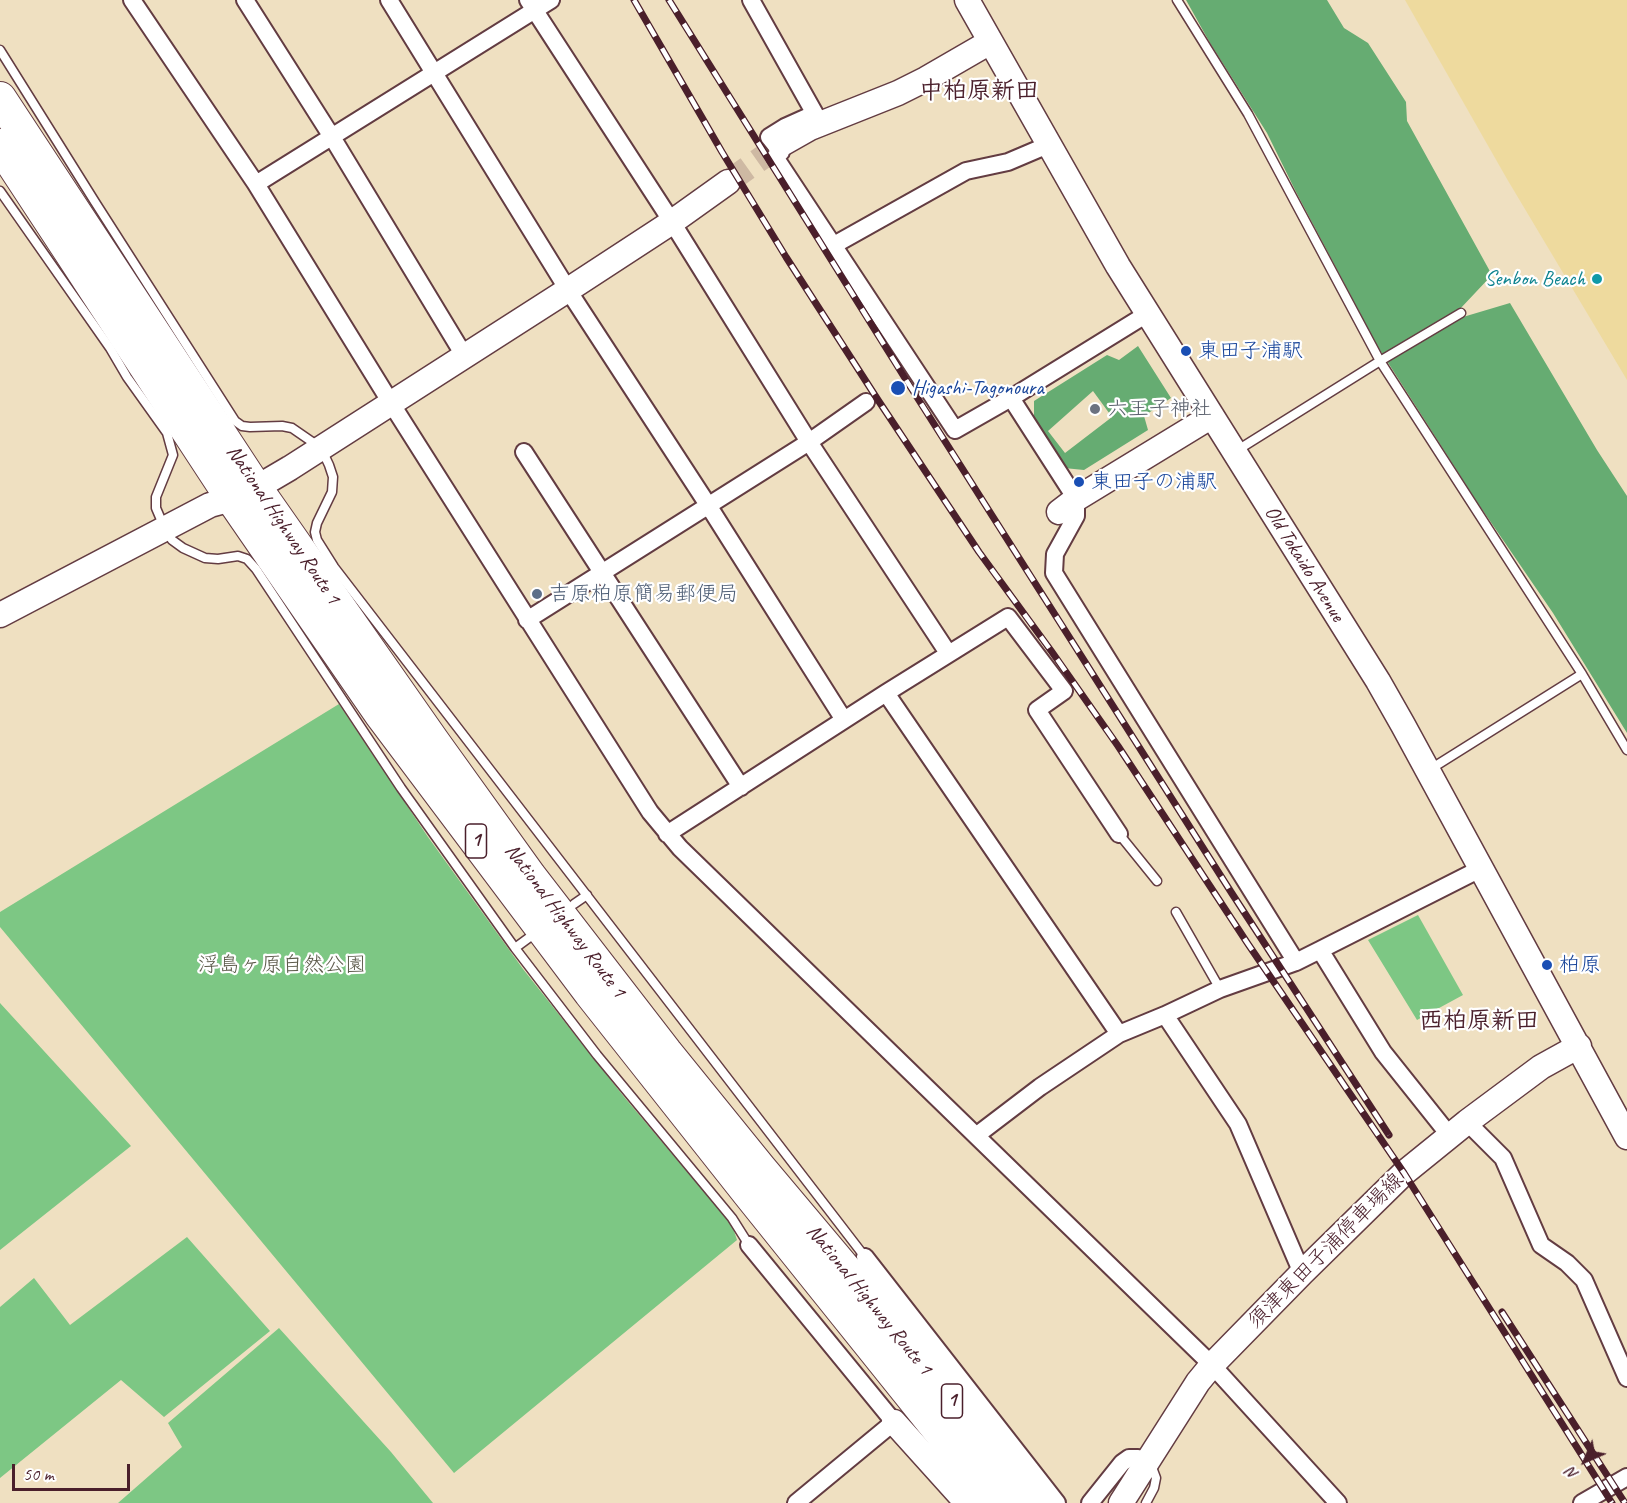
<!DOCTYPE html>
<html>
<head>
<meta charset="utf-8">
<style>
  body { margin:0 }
  #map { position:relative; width:1627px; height:1503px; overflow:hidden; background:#efe0c1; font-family:Caveat,sans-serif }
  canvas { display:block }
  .north { position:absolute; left:1555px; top:1431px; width:60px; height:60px; -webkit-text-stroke:4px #fff; paint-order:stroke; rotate:225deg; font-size:16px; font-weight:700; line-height:24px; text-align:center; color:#4a1f2b }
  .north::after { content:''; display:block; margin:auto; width:21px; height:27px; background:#4a1f2b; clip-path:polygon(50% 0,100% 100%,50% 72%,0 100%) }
  .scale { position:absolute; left:12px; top:1464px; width:118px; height:27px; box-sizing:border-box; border:3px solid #4a1f2b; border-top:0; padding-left:8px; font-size:18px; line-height:21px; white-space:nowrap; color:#4a1f2b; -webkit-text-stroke:4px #fff; paint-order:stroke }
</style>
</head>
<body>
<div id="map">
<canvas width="1627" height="1503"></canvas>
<div class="north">N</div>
<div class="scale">50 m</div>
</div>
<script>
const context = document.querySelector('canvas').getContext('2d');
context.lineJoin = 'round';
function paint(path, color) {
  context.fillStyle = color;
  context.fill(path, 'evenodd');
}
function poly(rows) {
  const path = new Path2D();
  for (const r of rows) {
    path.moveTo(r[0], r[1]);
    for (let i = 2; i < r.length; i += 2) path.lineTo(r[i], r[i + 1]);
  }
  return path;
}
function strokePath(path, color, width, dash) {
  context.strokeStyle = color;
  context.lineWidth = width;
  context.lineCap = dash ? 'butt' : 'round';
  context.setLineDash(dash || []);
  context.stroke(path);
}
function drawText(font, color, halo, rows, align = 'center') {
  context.font = font + ' Caveat,"Klee One",sans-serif';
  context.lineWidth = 4.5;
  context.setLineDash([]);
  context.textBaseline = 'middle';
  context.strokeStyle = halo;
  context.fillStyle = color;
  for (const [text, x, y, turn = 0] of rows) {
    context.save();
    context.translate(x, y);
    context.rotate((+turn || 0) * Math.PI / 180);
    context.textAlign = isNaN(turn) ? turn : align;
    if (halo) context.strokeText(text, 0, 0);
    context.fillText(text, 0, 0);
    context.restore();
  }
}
const green = poly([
  [339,704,428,837,523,969,625,1098,732,1225,737,1240,454,1473,0,927,0,912],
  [1418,915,1463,995,1417,1020,1368,940],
  [0,1003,131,1146,0,1250],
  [187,1237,270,1331,164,1417,121,1380,0,1478,0,1307,34,1278,70,1325],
  [279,1328,391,1452,433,1503,118,1503,182,1447,168,1423]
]);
const forest = poly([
  [1186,0,1327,0,1344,28,1368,43,1406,102,1407,121,1492,275,1459,310,1463,317,1510,303,1597,450,1627,496,1627,733,1553,613,1477,502,1378,347,1296,192,1267,133,1210,43],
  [1138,346,1171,398,1144,416,1148,430,1084,470,1064,468,1034,419,1034,401,1107,355,1119,360],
  [1093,391,1112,417,1065,453,1048,431]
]);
const sand = poly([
  [1405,0,1627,0,1627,380,1507,179]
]);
const secondaryTunnel = poly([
  [728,182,780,145]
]);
const lane = poly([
  [1177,0,1248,114,1380,361,1582,674,1627,750],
  [0,50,95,202,235,421,242,426,250,427,282,426,292,428,321,448,329,465,333,477,332,492,317,523,315,532,317,540,334,567,865,1257],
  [0,191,110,348,127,377,167,433,173,455,156,497,156,508,165,529,172,540,183,548,205,558,218,559,238,556,247,559,256,569,401,788,515,948,597,1055,732,1218,749,1245],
  [1236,451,1380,361,1461,313],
  [1429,770,1582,674],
  [1119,834,1157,881],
  [574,904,587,895],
  [1176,912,1220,989],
  [515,948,534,934],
  [1146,1503,1154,1488,1156,1478,1153,1470,1149,1465]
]);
const street = poly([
  [132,0,256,184,391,403,650,812,680,848,1212,1365,1338,1503],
  [245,0,332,137,465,357],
  [389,0,568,290,708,505,844,720],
  [528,0,672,222,809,442,948,653],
  [751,0,815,114],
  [814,114,785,127,769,137,781,152,775,157,955,430,1011,398,1147,314],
  [256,184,551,0],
  [834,245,966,171,1008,162,1048,145],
  [1011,398,1076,499,1076,516,1055,554,1054,573,1296,962,1320,950,1383,1052,1450,1136],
  [524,452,741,787],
  [527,620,809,442,866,402],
  [886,693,1119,1034],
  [667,834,886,693,1008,617,1064,691,1037,710,1119,834],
  [1320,950,1482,868],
  [1165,1015,1220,989,1296,962],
  [1467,1122,1503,1158,1541,1245,1567,1263,1584,1280,1627,1378],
  [977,1135,1040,1087,1119,1034,1165,1015,1238,1124,1302,1273],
  [749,1245,894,1422,796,1503],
  [865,1257,1057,1503],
  [1090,1503,1122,1463,1129,1458,1138,1458,1147,1462],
  [1582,1503,1627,1477]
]);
const secondary = poly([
  [967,0,1118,266,1378,681,1403,725,1627,1137],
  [780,145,810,128,898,93,926,79,990,42],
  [1059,512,1076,499,1212,416],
  [0,615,210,505,232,499,256,488,290,468,574,286,672,222,728,182],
  [894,1422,967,1503],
  [1121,1503,1198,1382,1212,1365,1302,1273,1404,1173,1467,1122,1541,1067,1579,1046]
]);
const highway = poly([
  [0,98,256,488,433,741,530,876,666,1052,760,1168,871,1300,1032,1503],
  [0,145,232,499,381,715,590,993,749,1194,997,1503]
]);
const rail = poly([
  [634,0,722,152,786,257,878,400,979,552,1052,652,1118,746,1248,944,1404,1173,1612,1503],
  [669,0,908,383,1231,892,1389,1135],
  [1502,1312,1625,1503]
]);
const markers = [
  [1597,279,6,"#0f9aa8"],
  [1186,351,6,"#1a4fb4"],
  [898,388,8,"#1a4fb4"],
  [1095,409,6,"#6b7280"],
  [1079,482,6,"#1a4fb4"],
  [537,594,6,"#5c6f8a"],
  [1547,965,6,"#1a4fb4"]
];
const shields = [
  [476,841,21],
  [952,1401,21]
];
const shieldNames = [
  ["1",476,841],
  ["1",952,1401]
];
const cultureNames = [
  ["Senbon Beach",1585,279]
];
const transitNames = [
  ["東田子浦駅",1198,351],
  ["Higashi-Tagonoura",912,388],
  ["東田子の浦駅",1091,482],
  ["柏原",1559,965]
];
const worshipNames = [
  ["六王子神社",1107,409]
];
const streetNames = [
  ["National Highway Route 1",283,525,56],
  ["Old Tokaido Avenue",1304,564,58],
  ["National Highway Route 1",565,921,53],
  ["須津東田子浦停車場線",1326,1251,-45],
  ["National Highway Route 1",869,1300,51]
];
const serviceNames = [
  ["吉原柏原簡易郵便局",549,594]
];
const parkNames = [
  ["浮島ヶ原自然公園",282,965]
];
const quarterNames = [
  ["中柏原新田",979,92],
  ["西柏原新田",1479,1022]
];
paint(green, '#7dc784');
paint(forest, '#66ac72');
paint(sand, '#eeda9e');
strokePath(secondaryTunnel, '#ceb9a3', 24, [24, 12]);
strokePath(lane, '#633c42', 11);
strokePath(street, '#633c42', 20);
strokePath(secondary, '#633c42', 27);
strokePath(highway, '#633c42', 34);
strokePath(lane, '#fff', 8);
strokePath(street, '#fff', 16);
strokePath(secondary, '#fff', 24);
strokePath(highway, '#fff', 32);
strokePath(rail, '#4a1f2b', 7);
strokePath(rail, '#fff', 4.5, [14]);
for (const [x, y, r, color] of markers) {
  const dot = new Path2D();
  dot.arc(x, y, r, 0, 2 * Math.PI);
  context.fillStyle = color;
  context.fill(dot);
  strokePath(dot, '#fff', 2);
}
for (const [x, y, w] of shields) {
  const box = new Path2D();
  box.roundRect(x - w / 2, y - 17, w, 34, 4.5);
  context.fillStyle = '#fff';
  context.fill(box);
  strokePath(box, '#4a1f2b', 1.5);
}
drawText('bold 20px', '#4a1f2b', null, shieldNames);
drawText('21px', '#0d838f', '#fff', cultureNames, 'right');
drawText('21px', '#164399', '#fff', transitNames, 'left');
drawText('21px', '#5b616d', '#fff', worshipNames, 'left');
drawText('21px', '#4a1f2b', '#fff', streetNames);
drawText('21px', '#4e5e75', '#fff', serviceNames, 'left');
drawText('21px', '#5c5a4a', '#fff', parkNames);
drawText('bold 24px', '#4a1f2b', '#fff', quarterNames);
</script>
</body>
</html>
